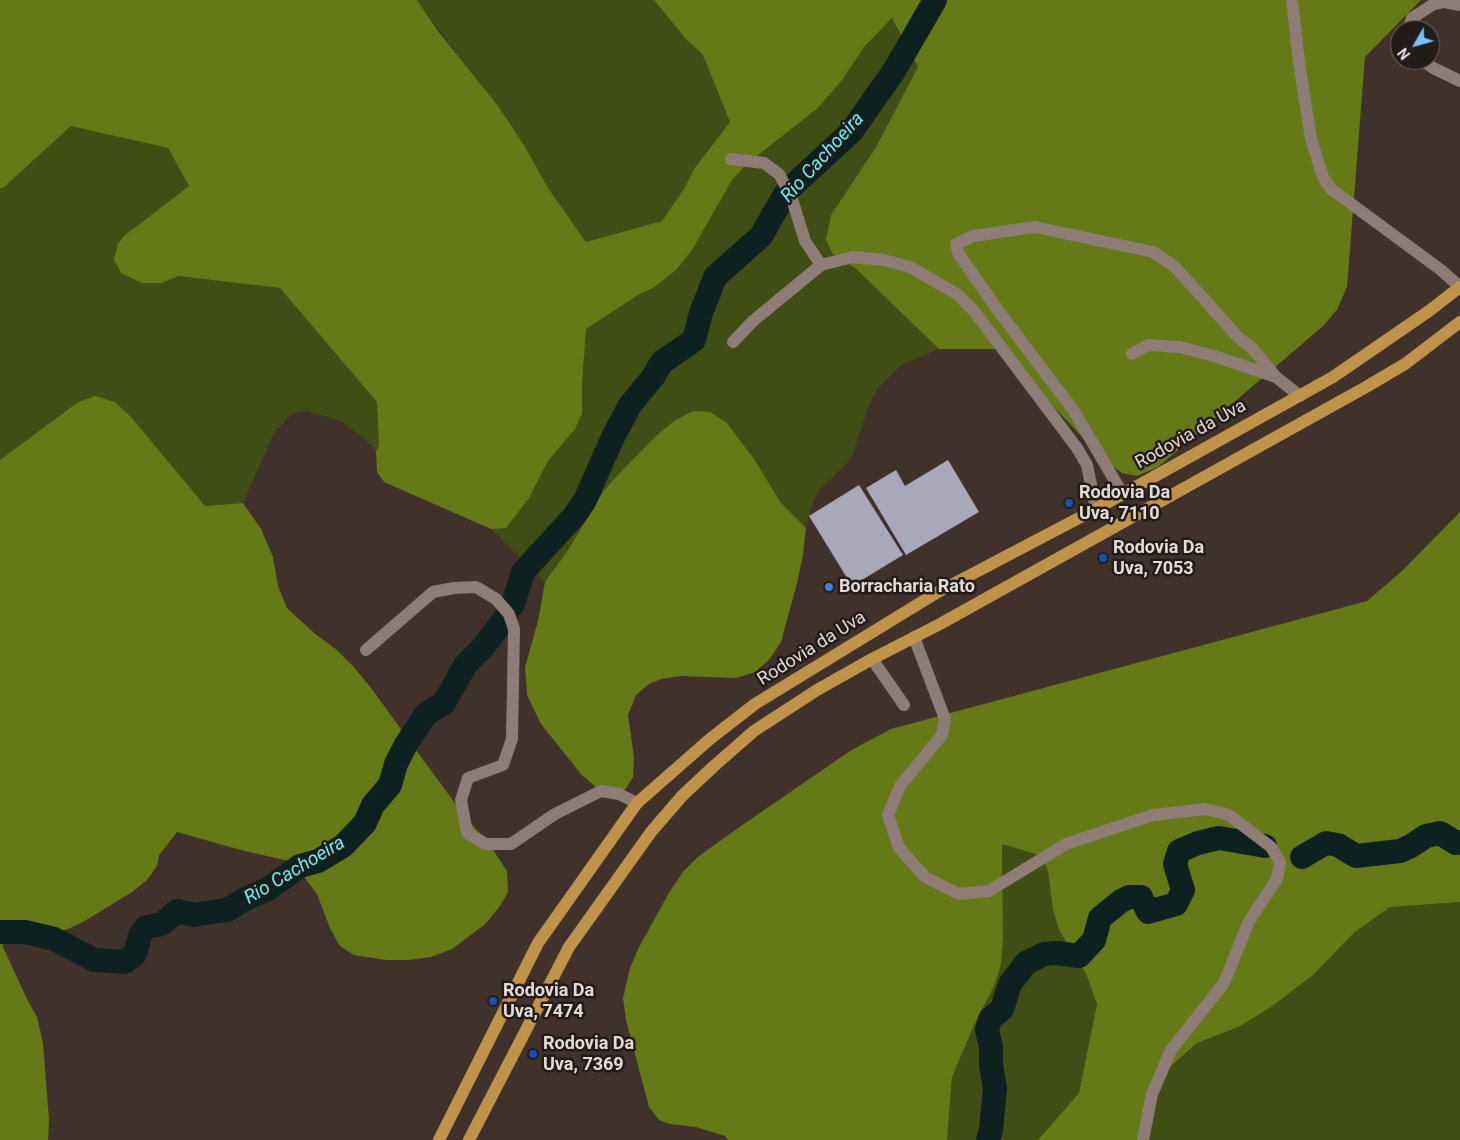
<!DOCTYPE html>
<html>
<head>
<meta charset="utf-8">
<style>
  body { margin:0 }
  #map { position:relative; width:1460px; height:1140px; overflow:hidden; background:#40312b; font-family:Roboto,sans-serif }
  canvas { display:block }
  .north { position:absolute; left:1390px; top:20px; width:50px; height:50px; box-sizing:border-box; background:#221b18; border:1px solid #706764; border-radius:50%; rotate:232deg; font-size:14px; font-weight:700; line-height:20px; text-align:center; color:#e4dad7 }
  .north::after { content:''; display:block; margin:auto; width:18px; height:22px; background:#7abff8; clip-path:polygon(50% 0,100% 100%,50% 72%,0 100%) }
</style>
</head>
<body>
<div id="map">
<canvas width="1460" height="1140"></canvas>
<div class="north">N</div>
</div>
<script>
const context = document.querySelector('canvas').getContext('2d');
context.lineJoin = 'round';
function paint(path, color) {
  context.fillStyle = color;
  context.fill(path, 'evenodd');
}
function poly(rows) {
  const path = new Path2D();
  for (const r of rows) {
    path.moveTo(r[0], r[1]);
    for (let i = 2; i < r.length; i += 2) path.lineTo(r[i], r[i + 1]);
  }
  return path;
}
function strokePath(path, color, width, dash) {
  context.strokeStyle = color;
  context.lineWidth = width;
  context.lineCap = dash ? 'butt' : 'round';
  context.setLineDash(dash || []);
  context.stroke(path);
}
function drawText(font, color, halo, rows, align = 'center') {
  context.font = font + ' Roboto,sans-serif';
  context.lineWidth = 5;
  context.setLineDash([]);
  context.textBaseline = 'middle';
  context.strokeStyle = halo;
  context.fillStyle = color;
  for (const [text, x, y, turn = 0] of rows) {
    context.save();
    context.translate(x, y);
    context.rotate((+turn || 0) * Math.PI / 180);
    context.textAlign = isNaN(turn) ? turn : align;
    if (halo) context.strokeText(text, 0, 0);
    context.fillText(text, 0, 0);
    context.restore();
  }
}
const green = poly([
  [417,0,654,0,685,38,703,55,730,122,694,169,685,187,662,221,586,242,548,188,524,145],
  [892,18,918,67,876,147,831,215,833,254,855,268,939,349,900,366,877,389,869,405,853,454,844,467,822,487,813,501,806,528,781,503,754,459,727,423,570,547,545,582,491,529,506,527,529,498,548,461,575,429,582,414,582,384,586,329,638,295,653,288,715,207,732,180,748,163,818,108,842,80,864,47],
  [71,126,168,148,189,186,125,235,118,243,161,283,179,276,280,288,377,402,379,446,376,451,364,438,341,421,306,411,292,413,274,433,243,503,205,506,170,466,78,402,0,460,0,188,3,188],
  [1002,844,1042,856,1048,871,1053,910,1059,930,1086,974,1097,1004,1079,1093,1038,1140,947,1140,952,1077,975,1023,994,986,1003,939],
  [1460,902,1460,1140,1139,1140,1162,1074,1197,1043,1238,1027,1313,975,1355,932,1390,907]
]);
const forest = poly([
  [0,0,417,0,438,31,498,106,524,145,548,188,586,242,662,221,685,187,694,169,730,122,703,55,685,38,654,0,1421,0,1365,57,1347,287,1337,310,1322,327,1158,467,1137,476,1122,473,1105,461,1014,365,997,349,939,349,855,268,833,254,826,240,831,215,876,147,918,67,892,18,864,47,842,80,818,108,748,163,732,180,692,250,676,270,653,288,638,295,586,329,582,384,582,414,575,429,548,461,529,498,506,528,491,529,384,482,377,472,376,451,379,446,377,402,280,288,179,276,161,283,142,283,121,273,114,260,118,243,125,235,189,186,168,148,71,126,3,188,0,188],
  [95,396,115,402,131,417,205,506,243,503,261,529,273,557,278,586,287,608,314,633,337,650,353,666,371,688,432,772,463,814,489,844,507,871,508,892,498,909,484,925,452,949,431,957,409,960,386,960,354,955,340,946,330,928,317,894,293,862,237,849,177,832,159,855,157,866,147,880,132,892,83,922,68,929,48,934,15,939,2,945,27,999,37,1017,43,1043,49,1120,48,1140,0,1140,0,460,78,402],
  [693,411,710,412,727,423,754,459,781,503,806,528,803,555,797,583,781,642,769,660,755,672,736,678,681,676,661,679,649,684,636,695,628,715,634,757,633,777,624,791,598,789,581,774,541,724,527,695,525,667,538,621,545,582,570,547,603,492,614,479,656,436,674,421],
  [1460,512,1460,902,1390,907,1355,932,1313,975,1271,1007,1238,1027,1197,1043,1162,1074,1139,1140,1038,1140,1079,1093,1097,1004,1086,974,1059,930,1053,910,1048,871,1042,856,1002,844,1003,939,1001,964,994,986,975,1023,952,1077,947,1140,728,1140,725,1136,696,1127,670,1124,659,1120,649,1107,626,1020,623,998,630,968,639,947,670,891,683,872,699,856,741,826,850,751,891,729,1367,601,1402,571]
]);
const river = poly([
  [513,604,523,572,575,515,585,500,613,437,630,405,653,377,662,362,694,340,701,313,715,277,761,236,787,191,851,132,894,71,935,0],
  [1302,857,1326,843,1338,845,1356,856,1400,851,1411,846,1426,836,1440,833,1456,843,1460,842],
  [0,932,25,932,54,939,94,960,125,962,135,954,140,935,146,927,162,924,177,911,194,915,227,910,245,899,268,889,300,866,318,861,343,846,365,823,373,805,390,785,396,764,405,746,426,714,444,703,466,664,484,646,506,617],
  [988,1140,991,1130,995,1088,991,1065,991,1047,987,1030,990,1019,1002,1009,1010,984,1026,963,1044,954,1057,953,1079,956,1094,940,1100,918,1121,901,1129,897,1141,897,1148,912,1176,904,1183,890,1175,864,1179,851,1198,843,1219,838,1265,846]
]);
const building = poly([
  [948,460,979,512,906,555,866,488,896,470,905,486],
  [859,485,903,555,852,586,809,516]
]);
const minor = poly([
  [1292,0,1299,62,1311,139,1323,177,1331,189,1441,270,1460,287],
  [1408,30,1412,18,1434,4,1444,2,1460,5],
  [1422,60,1433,68,1460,81],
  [731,159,764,163,779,174,791,196,805,241,821,265,853,257,884,260,910,267,957,294,974,311,1077,448,1087,465,1096,509],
  [733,342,753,321,821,265],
  [1132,354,1148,345,1179,347,1214,356,1276,377],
  [1122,493,1074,411,997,309,958,253,956,244,973,236,1035,227,1153,252,1175,267,1238,337,1252,348,1276,377,1300,396],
  [914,637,945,719,942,735,900,786,888,815,899,848,925,877,959,894,989,891,1066,844,1153,815,1206,809,1229,815,1271,847,1280,862,1277,879,1249,921,1224,983,1171,1050,1152,1094,1143,1140],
  [366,650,433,592,454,588,476,587,496,599,509,614,514,629,512,739,503,765,468,778,461,800,467,833,486,844,511,844,555,814,601,791,619,794,637,803],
  [872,659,904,705]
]);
const major = poly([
  [439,1140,538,943,637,803,710,739,755,704,938,592,1096,509,1333,377,1429,311,1460,287],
  [469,1140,569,947,651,832,682,796,714,766,754,731,817,690,872,659,940,624,1366,387,1405,364,1460,322]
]);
const markers = [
  [1069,503,5,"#1a4fb4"],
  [1103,558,5,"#1a4fb4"],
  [829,587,5,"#3f7fe0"],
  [493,1001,5,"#1a4fb4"],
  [533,1054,5,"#1a4fb4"]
];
const streetNames = [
  ["Rodovia da Uva",1191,435,-29],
  ["Rodovia da Uva",812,649,-32]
];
const poiNames = [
  ["Rodovia Da",1079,493],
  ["Uva, 7110",1079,514],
  ["Rodovia Da",1113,548],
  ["Uva, 7053",1113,569],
  ["Borracharia Rato",839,587],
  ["Rodovia Da",503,991],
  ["Uva, 7474",503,1012],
  ["Rodovia Da",543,1044],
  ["Uva, 7369",543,1065]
];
const waterNames = [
  ["Rio Cachoeira",823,158,-48],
  ["Rio Cachoeira",295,871,-31]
];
paint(green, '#404d14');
paint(forest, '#657a17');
strokePath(river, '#0e2121', 24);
paint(building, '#a9a8b9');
strokePath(minor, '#8e7c76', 12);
strokePath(major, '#bf934a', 12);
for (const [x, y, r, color] of markers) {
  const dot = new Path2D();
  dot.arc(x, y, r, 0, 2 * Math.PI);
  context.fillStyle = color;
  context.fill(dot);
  strokePath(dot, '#221b18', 2);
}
drawText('18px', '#e4dad7', '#221b18', streetNames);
drawText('bold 18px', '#e4dad7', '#221b18', poiNames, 'left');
drawText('italic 19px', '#64f1f6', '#221b18', waterNames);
</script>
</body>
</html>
